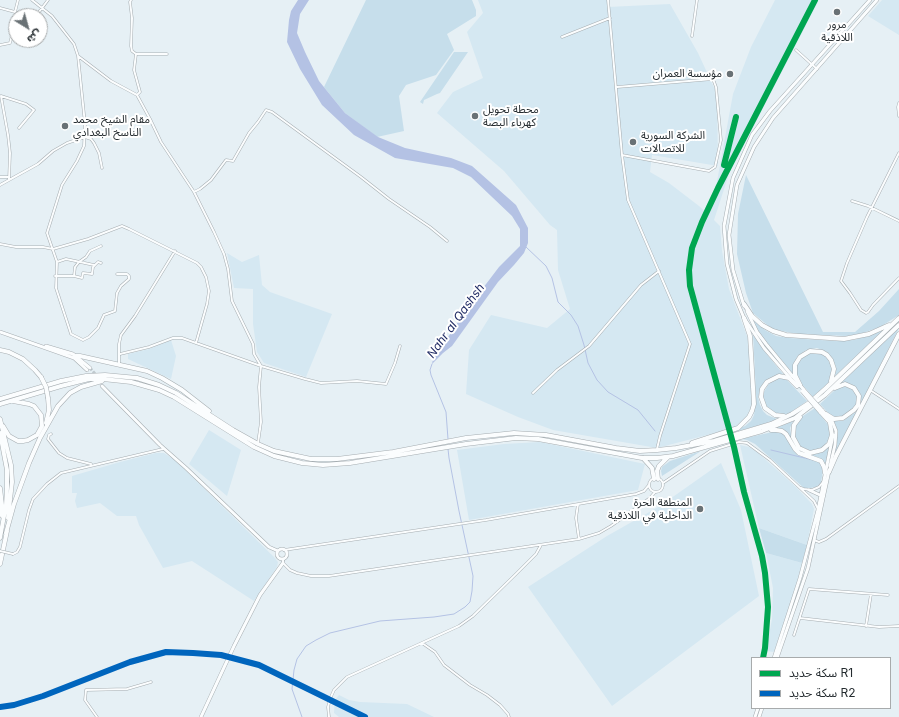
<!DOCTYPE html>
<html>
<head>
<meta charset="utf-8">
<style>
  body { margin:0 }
  #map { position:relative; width:899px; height:717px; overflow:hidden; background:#e6f0f5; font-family:Inter,"Noto Sans Arabic",sans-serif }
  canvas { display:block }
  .legend { position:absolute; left:751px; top:657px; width:140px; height:52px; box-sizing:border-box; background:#fff; border:1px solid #a8abac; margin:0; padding:5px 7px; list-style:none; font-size:12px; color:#252c30 }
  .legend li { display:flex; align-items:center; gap:8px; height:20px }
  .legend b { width:20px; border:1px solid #a8abac }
  .north { position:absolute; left:8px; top:8px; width:40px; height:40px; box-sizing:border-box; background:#fff; border:1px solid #a8abac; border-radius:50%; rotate:143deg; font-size:11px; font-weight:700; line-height:16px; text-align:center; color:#252c30 }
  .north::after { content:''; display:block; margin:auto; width:14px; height:18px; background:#697175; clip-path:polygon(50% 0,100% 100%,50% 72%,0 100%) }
</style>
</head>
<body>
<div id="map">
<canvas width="899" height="717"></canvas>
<ul class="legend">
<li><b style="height:5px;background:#00a651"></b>سكة حديد R1</li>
<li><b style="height:5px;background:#0065bd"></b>سكة حديد R2</li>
</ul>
<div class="north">ش</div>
</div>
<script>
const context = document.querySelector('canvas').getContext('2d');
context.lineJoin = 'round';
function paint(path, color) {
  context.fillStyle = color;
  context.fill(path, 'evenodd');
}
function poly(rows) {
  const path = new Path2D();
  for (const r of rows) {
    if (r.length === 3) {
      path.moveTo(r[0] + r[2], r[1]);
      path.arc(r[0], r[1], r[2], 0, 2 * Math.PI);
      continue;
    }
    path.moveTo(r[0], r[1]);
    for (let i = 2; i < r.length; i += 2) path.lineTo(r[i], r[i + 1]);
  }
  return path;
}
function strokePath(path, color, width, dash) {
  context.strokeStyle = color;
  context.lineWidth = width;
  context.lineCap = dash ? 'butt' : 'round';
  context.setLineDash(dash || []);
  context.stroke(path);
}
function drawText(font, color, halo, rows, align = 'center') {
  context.font = font + ' Inter,"Noto Sans Arabic",sans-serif';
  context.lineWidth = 4;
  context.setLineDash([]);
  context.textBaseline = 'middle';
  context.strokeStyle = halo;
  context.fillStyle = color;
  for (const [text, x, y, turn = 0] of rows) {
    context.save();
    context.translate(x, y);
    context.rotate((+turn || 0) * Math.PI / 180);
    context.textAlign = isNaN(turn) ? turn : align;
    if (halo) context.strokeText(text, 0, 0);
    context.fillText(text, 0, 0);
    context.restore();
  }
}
const built = poly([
  [478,0,608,0,608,7,670,4,698,53,717,94,718,166,652,155,650,172,669,183,699,206,708,214,716,187,733,94,751,47,775,0,819,0,729,174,714,220,720,226,722,251,729,289,747,336,757,397,756,412,742,426,657,448,553,430,518,417,466,394,469,350,491,315,547,328,570,309,558,270,557,230,550,225,504,171,437,113,453,92,483,78,467,32,483,13],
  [882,0,899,0,899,35,868,16],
  [227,253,242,262,259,255,262,285,270,292,332,314,306,377,264,363,257,352,253,324,253,289,234,288],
  [171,340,176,356,171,379,128,359,128,354,149,349],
  [209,430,241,450,227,496,189,464],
  [540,442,645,464,638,490,469,520,457,450,504,444],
  [740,445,749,447,757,452,796,487,812,504,814,509,807,545,759,528],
  [156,453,164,453,176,461,274,557,278,562,277,567,254,601,192,561,163,568,139,525,136,516,117,516,100,503,77,508,75,501,77,493,72,493,72,476,120,462],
  [721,463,741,510,759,596,612,706,528,587,607,536,660,506],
  [766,553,802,563,795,590,774,652,766,651,772,619,773,588],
  [339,695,349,700,360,702,407,704,434,717,339,717,334,713,335,700]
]);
const green = poly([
  [366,0,472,0,476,10,476,16,447,34,454,50,436,75,406,85,399,96,404,131,377,137,345,113,324,87],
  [454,52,468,52,440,93,437,94,424,100,423,104,420,102],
  [746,175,823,332,855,332,879,311,899,289,899,315,880,327,860,334,847,336,797,334,772,329,753,313,746,293,737,254,738,214],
  [752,319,765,330,776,336,789,338,836,341,854,340,879,332,886,328,835,376,836,367,832,358,827,352,817,348,806,350,797,357,793,367,793,374,767,343,758,331],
  [899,328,861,404,860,393,856,388,847,383,840,384],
  [753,334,765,352,783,374,777,375,762,386,758,397,760,405,763,411,767,415,777,419,764,424,712,438,745,426,751,421,754,415,756,405,756,394],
  [809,352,819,352,828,358,832,368,831,379,829,382,813,397,801,383,797,375,796,368,799,360],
  [779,378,786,379,807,401,790,413,782,415,778,415,765,406,762,400,764,392,768,385,773,380],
  [842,386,847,387,852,389,857,395,857,403,854,408,842,417,835,417,830,415,820,404,836,389],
  [815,408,829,426,830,438,823,447,813,451,808,450,798,445,795,440,794,428,800,418],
  [857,411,835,454,838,431,834,421,843,421],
  [793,421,790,428,792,440,795,447,801,451,809,454,816,454,822,451,830,445,825,465,820,458,799,452,783,430,776,428],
  [777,431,782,432,785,436,793,449,821,463,823,469,821,483,816,487,805,489,755,444,747,440,741,439],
  [701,451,662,476,661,471,662,467,670,461],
  [759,528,807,545,802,563,766,553]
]);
const water = poly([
  [298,0,309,0,300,14,297,33,305,52,319,81,345,113,378,137,405,148,451,158,472,166,516,205,528,228,528,243,524,253,514,265,498,282,452,346,443,353,432,364,434,354,444,343,464,313,499,267,520,246,520,229,512,216,471,177,453,168,395,158,354,135,322,105,300,69,287,42,289,20,291,11]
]);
const stream = poly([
  [526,247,546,266,552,278,558,302,571,315,578,326,584,345,588,363,597,380,608,392,638,410,655,431],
  [432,364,430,370,431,375,446,412,448,439],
  [771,450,813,460],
  [302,717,292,689,294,670,297,659,306,646,316,640,330,633,380,621,434,617,454,614,465,607,470,602,472,591,473,576,459,511,449,458,448,449]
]);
const majorTunnel = poly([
  [90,368,97,376]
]);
const minor = poly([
  [18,0,15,12,24,16],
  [32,0,52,16,74,44,78,56,85,124,84,146,77,161,62,185,47,233,57,262,56,288,71,334,83,340,89,337,98,328,104,315,115,311,117,293,121,286,129,279,129,276,127,274,117,274],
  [131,0,130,2,132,18,131,46,132,51,136,54],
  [608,0,622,155,628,200,690,344,660,436,657,449],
  [0,8,15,12],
  [36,16,48,0],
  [692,36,697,0],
  [562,37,610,18],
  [0,45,10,43,12,35,16,30],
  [796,50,817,69],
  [78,56,111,81,137,95,150,119,161,142,194,192,214,232,224,254,228,269,232,301,253,344,254,354,261,366,259,387,261,422,258,443],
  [617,87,713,79,716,87,721,140,715,167,709,171,622,155],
  [137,95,140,92,134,70,136,54,167,54],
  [1,96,8,135,10,153,9,180],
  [1,96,26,104,34,110,19,128],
  [899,103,898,107,899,116],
  [899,153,867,217,847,263,841,281,850,293,861,310,866,313,868,312,873,305,899,278],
  [0,177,9,177],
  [0,185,38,164,53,151,67,143,85,137,91,139,94,143,99,153,102,168],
  [194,192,200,189,211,180,226,160,233,161,249,133,258,122,266,110,272,112,361,177,389,199,430,227,447,241],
  [852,201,868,206,899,221],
  [0,244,16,247,43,247,53,249,88,239,122,226,129,229,197,263,201,267,206,277,209,291,207,304,196,343,261,366,305,379,321,383,357,381,386,384,395,363,400,346],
  [57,262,66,259,94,265],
  [55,276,74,276,82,278,83,273,92,274,93,267,98,262,101,263],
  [74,276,75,267,79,262,86,257,90,251,101,246],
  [120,354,149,347,173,338,182,338,196,343],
  [119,364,119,344,121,335,135,316,175,251],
  [870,390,899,409],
  [533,393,557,370,589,346,641,285,659,271],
  [51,434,49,435,48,439,59,453,67,458,91,464],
  [656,485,7],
  [663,483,710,451,739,442,747,443,770,460,814,501,818,509],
  [801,488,804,489,812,490,819,487,823,482],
  [578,504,576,518,579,539],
  [814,540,819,542,826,539,899,486],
  [284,550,486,520,636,494,644,491,649,485],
  [13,554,17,552,20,547,29,510,33,499,47,484,61,473,163,449],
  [283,559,283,563,290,570,297,573,311,576,329,576,579,539,599,533,611,526,650,498,655,492],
  [800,618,879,627,899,626],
  [866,626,871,594],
  [794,635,809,589,888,595],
  [422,643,435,652,444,665,470,685,487,695,500,705,508,714,509,717],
  [97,717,85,700,86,690,127,689,151,682],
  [329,717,328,707,330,699,334,690,347,677,459,626,473,616,516,574,536,554,541,545]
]);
const major = poly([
  [744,306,733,270,729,235,737,185,754,147,773,118,877,0],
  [747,311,757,332,766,344,804,390],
  [0,332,74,358,87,370],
  [46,346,73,354,90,368],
  [790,378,764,348,744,318,736,299,727,264,724,226,733,178,752,135,770,111,870,0],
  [102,386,160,445,186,468,269,547,278,551],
  [822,410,832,421,836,431,835,445,830,466],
  [820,412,831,424],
  [809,490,822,496],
  [282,554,5],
  [774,658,800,578,818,510,833,435],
  [777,658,808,568,829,471],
  [201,717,234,646,260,595,283,563],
  [755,717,758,708],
  [759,717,762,708]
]);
const highway = poly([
  [744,304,752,316,762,325,773,331,786,335,844,339,869,334,889,325],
  [0,350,9,352,23,359,35,370,41,377],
  [76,356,80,356,147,371,162,378,182,390,209,411],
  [800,385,795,375,795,365,800,357,810,351,822,352,827,355,831,360,834,369,831,381],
  [0,399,61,381,86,376,105,375,137,378,159,385,176,393,233,430,258,444,274,451,311,459,337,459,393,452,466,438,514,433,546,435,616,448,640,451,657,450,676,448,714,441,771,424,792,414,809,403,826,388,899,318],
  [0,404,61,386,89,379,103,379,131,382,159,390,174,397,254,447,274,456,302,463,323,465,350,463,466,444,516,438,538,439,642,458,657,458,673,456,762,431,795,418,825,395,899,325],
  [826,414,834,419,843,418,854,410,858,405,859,396,854,388,845,384,835,388],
  [784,416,775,415,765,408,761,397,762,389,767,382,779,376,789,378,797,386],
  [800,417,794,425,793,437,799,448,810,453,822,450,829,444,832,435,830,423],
  [0,419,11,465,12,482,8,518],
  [46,423,49,410,48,398],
  [3,426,9,436,18,441,23,441,28,440,37,435,42,426,41,415,34,406,29,404,13,401],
  [771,430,776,430,782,431,786,434,795,449,799,453,821,461,824,467,825,473],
  [0,433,7,470,7,488,6,505,0,538],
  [692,443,738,428,749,417,752,411,754,404,750,336,744,318],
  [643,458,652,468,654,479],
  [829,472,836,456,899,334],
  [658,479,657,471,659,466,668,457],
  [0,488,2,505,2,516],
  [6,533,14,504,29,463,40,438,58,406,70,393,81,387,102,381],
  [0,564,7,531]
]);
const minorBridge = poly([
  [0,551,13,554]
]);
const majorBridge = poly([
  [804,390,822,410],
  [802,391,820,412]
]);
const highwayBridge = poly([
  [41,377,46,387,48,398]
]);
const rail1 = poly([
  [724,165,736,117],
  [763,658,765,648,768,607,765,573,762,556,744,492,734,447,690,286,689,270,692,248,702,222,718,188,815,0]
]);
const rail2 = poly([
  [0,707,14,705,43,696,130,662,166,652,193,653,221,655,259,665,365,717]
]);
const markers = [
  [837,12,4,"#697175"],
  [730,74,4,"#697175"],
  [475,116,4,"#697175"],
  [65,126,4,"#697175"],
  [633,142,4,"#697175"],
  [700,509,4,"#697175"]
];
const poiNames = [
  ["مرور",837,25,"center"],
  ["اللاذقية",837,38,"center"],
  ["مؤسسة العمران",722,74,"right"],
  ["محطة تحويل",483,110],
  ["كهرباء البصة",483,123],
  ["مقام الشيخ محمد",73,120],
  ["الناسخ البغدادي",73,133],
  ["الشركة السورية",641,136],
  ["للاتصالات",641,149],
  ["المنطقة الحرة",692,503,"right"],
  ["الداخلية في اللاذقية",692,516,"right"]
];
const waterNames = [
  ["Nahr al Qashsh",456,321,-54]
];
paint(built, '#d5e8f2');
paint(green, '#c6deeb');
paint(water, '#b4c2e4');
strokePath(stream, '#b4c2e4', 1);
strokePath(majorTunnel, '#bfc9ce', 3, [3, 1.5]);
strokePath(minor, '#a6adb1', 3);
strokePath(major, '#a6adb1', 4);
strokePath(highway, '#a6adb1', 5);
strokePath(minor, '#fbfdfe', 2);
strokePath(major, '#fbfdfe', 3);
strokePath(highway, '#fbfdfe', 4);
strokePath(minorBridge, '#a6adb1', 3, []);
strokePath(majorBridge, '#a6adb1', 4, []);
strokePath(highwayBridge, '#a6adb1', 5, []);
strokePath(minorBridge, '#fbfdfe', 2);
strokePath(majorBridge, '#fbfdfe', 3);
strokePath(highwayBridge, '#fbfdfe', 4);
strokePath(rail1, '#00a651', 6);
strokePath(rail2, '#0065bd', 6);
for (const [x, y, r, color] of markers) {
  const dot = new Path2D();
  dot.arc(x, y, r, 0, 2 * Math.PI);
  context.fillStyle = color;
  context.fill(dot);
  strokePath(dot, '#fff', 1.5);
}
drawText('11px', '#252c30', '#fff', poiNames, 'left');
drawText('italic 12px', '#202b64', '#fff', waterNames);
</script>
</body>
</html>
